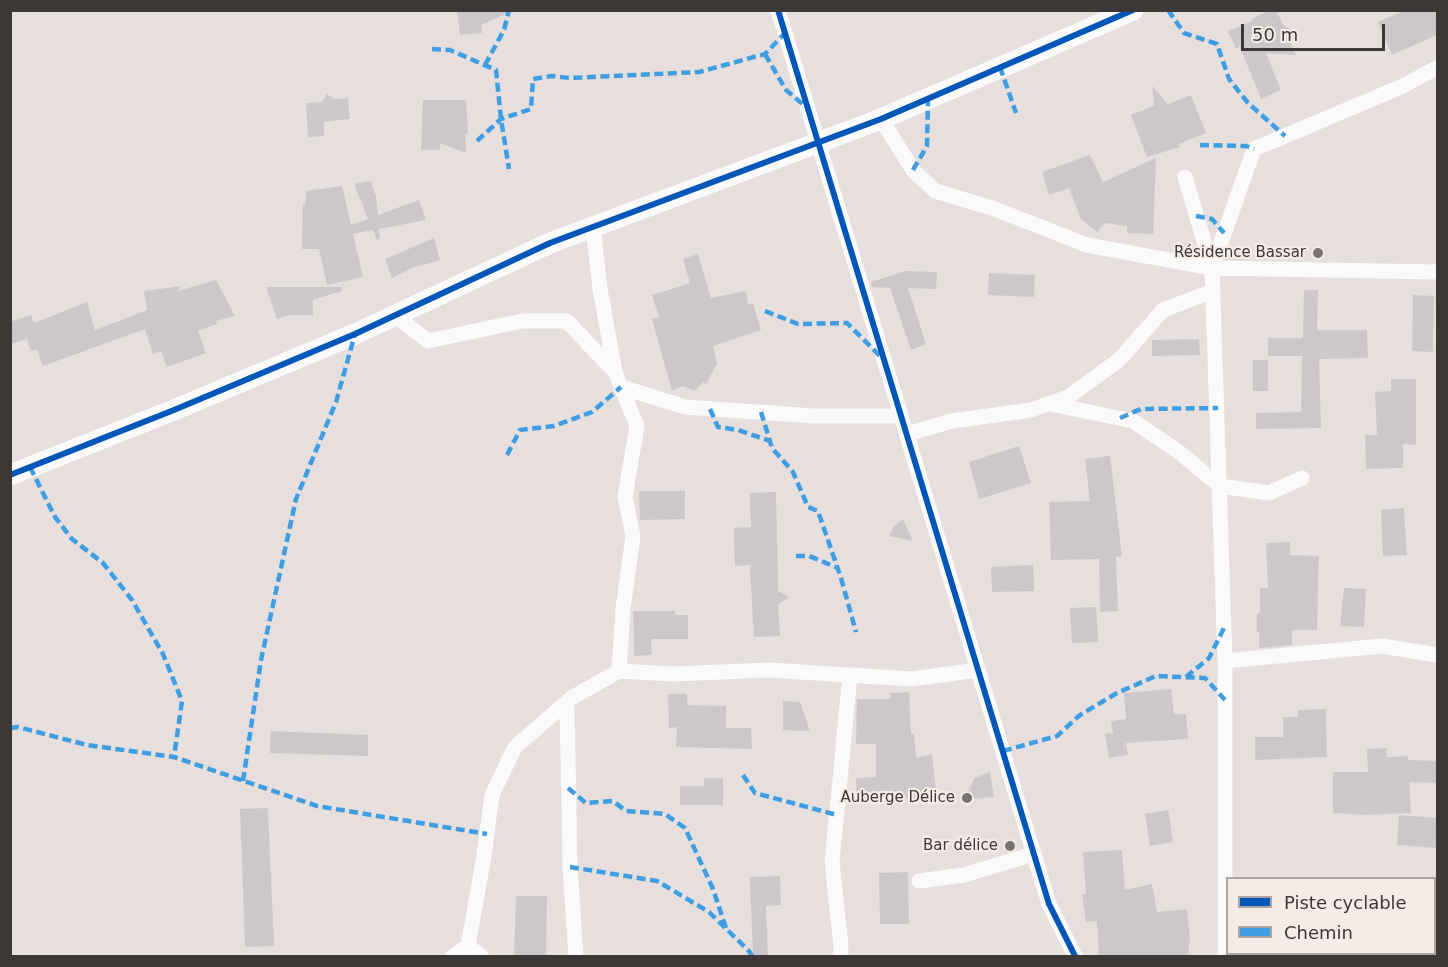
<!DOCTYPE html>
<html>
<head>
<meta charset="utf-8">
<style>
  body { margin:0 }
  #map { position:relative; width:1448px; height:967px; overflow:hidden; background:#e6dfde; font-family:"DejaVu Sans",sans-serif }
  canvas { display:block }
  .frame { position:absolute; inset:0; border:12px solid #3c3836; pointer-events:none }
  .legend { position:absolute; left:1226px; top:877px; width:210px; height:78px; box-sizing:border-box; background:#f6ece7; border:2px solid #aca4a0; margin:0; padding:8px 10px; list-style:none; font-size:18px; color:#3c3836 }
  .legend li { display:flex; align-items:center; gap:12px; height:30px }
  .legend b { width:30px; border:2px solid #aca4a0 }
  .scale { position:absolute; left:1241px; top:24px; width:144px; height:27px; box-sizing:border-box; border:3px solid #3c3836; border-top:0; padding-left:8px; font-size:18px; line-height:21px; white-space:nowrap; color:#3c3836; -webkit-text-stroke:4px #f6ece7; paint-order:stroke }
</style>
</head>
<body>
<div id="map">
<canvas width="1448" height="967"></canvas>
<div class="frame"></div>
<ul class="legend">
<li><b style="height:8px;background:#0057b8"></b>Piste cyclable</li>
<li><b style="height:8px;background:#3f9ee2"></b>Chemin</li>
</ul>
<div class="scale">50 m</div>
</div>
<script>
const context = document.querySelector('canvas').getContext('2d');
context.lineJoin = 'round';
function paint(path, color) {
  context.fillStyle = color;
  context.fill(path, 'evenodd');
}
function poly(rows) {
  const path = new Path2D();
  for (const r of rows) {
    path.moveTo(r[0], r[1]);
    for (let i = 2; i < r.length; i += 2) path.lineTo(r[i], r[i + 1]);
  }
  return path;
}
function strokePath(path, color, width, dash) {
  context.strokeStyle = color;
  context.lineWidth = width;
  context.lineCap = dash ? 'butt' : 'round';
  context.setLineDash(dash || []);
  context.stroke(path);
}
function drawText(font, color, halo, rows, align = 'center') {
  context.font = font + ' "DejaVu Sans",sans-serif';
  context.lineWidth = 4.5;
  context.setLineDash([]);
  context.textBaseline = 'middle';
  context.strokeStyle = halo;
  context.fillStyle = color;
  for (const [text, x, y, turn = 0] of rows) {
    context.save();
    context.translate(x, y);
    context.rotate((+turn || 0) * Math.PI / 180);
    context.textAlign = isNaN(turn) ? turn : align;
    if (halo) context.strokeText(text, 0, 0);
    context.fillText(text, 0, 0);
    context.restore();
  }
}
const building = poly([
  [457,10,514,10,481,25,482,33,460,35],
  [1270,10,1276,10,1283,25,1291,30,1289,39,1296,55,1266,53,1281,90,1261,99,1240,47,1236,49,1228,31,1252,21,1252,19],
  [1406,10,1437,10,1437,35,1392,55,1378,22],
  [1152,86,1168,104,1191,95,1206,133,1179,144,1180,147,1147,157,1131,115,1154,106],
  [327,94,334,99,348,98,350,119,324,122,324,136,308,137,306,103,322,102],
  [423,100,466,100,468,134,465,134,466,153,440,143,440,150,421,150],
  [1090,155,1103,182,1156,158,1153,234,1127,233,1127,226,1105,223,1097,232,1081,219,1069,188,1049,195,1042,172],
  [371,181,375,195,376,195,378,215,419,200,426,220,379,229,380,239,377,240,373,230,353,234,363,277,327,285,319,249,302,249,303,205,305,205,306,191,342,186,351,225,368,219,354,184],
  [434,238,440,260,412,268,392,278,385,259],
  [698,254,711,298,746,291,748,304,753,303,761,330,713,346,717,364,706,384,703,382,694,391,683,386,672,391,652,319,659,317,652,295,690,283,683,259],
  [905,271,937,272,936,289,908,288,926,344,911,350,890,288,872,287,871,282],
  [989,273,1035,275,1034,297,988,295],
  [216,280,235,316,216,321,217,324,198,331,206,353,167,367,161,351,153,354,145,329,43,366,37,349,31,351,27,339,10,344,10,322,31,315,34,323,87,302,95,330,147,310,144,291,181,286,178,291],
  [266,287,342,287,342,291,313,300,313,315,289,315,277,319],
  [1304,290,1318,290,1317,330,1367,330,1368,358,1319,359,1321,428,1256,429,1256,413,1301,412,1302,356,1268,356,1268,338,1303,338],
  [1413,295,1434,296,1433,352,1412,351],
  [1199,339,1200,355,1152,356,1152,340],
  [1253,360,1268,360,1268,391,1253,391],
  [1391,379,1416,379,1416,445,1403,444,1403,468,1366,469,1365,435,1377,435,1375,392,1391,391],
  [1019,446,1031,483,979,499,969,462],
  [1110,456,1122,556,1116,557,1118,611,1100,612,1099,559,1051,560,1049,502,1090,501,1085,459],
  [639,491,685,491,685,519,640,520],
  [776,492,778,591,789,597,778,605,780,636,754,637,750,565,735,566,734,528,751,527,750,493],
  [1404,508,1407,555,1383,556,1381,510],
  [903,519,913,541,889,536,894,526],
  [1290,542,1290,555,1319,556,1317,630,1292,630,1292,645,1259,648,1259,632,1257,632,1257,613,1260,613,1260,588,1268,588,1266,543],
  [1033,565,1034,591,992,592,991,567],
  [1344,588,1366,589,1364,627,1340,626],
  [1096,607,1098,642,1072,643,1070,608],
  [633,611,675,611,675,615,688,615,688,639,651,639,652,655,634,656],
  [1171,689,1174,714,1186,714,1188,739,1126,743,1128,755,1109,758,1105,734,1113,733,1111,721,1126,719,1124,693],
  [909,692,911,734,914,734,916,757,932,755,937,798,873,798,873,800,857,801,856,778,876,777,876,744,856,744,857,699,891,699,890,693],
  [668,694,687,694,687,705,726,706,726,728,751,728,752,749,676,747,677,727,669,728],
  [783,701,800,702,810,731,783,730],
  [1326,709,1327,757,1255,760,1255,737,1283,737,1283,717,1298,717,1298,710],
  [271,731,368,735,368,756,270,753],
  [1387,748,1387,757,1408,756,1408,760,1437,761,1437,783,1409,782,1411,813,1365,815,1333,813,1333,772,1368,772,1367,749],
  [990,772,994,797,963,800,975,778],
  [704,778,723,778,723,805,680,805,680,786,704,786],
  [268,808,274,946,245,947,240,809],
  [1168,810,1173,842,1150,846,1145,814],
  [1399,815,1437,818,1437,848,1397,845],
  [1122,850,1125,890,1152,884,1157,912,1187,909,1190,938,1188,957,1099,957,1097,921,1086,922,1082,894,1086,894,1083,852],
  [908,872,909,924,880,924,879,873],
  [780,876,781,905,766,906,768,957,753,957,750,877],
  [516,896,547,896,546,957,514,957]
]);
const street = poly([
  [778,10,1049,904,1075,956],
  [881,119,913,170,935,191,992,208,1087,245,1212,268,1438,272],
  [1185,177,1212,268,1225,661,1225,956],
  [593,227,600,289,615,372],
  [1212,268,1254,149,1403,86,1438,67],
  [396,316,428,341,522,321,567,321,615,372,637,426,625,497,633,536,623,609,619,671],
  [621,387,685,407,814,416,901,416],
  [1051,404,1133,421,1179,452,1220,486,1269,493,1302,478],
  [907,434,952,421,1031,410,1068,397,1119,360,1163,310,1213,291],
  [1225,661,1382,646,1438,655],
  [567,702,570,867,576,956],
  [919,881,964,875,1034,854],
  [468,946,484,856,492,795,515,747,573,697,619,671,674,674,769,670,911,679,978,670],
  [453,956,468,946,481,956],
  [840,956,841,946,832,862,850,675]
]);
const secondary = poly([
  [10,475,174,410,355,334,550,243,881,119,1133,10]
]);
const quiet = poly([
  [1168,10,1184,33,1217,44,1229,79,1248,103,1285,136],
  [432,49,450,50,496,70,501,119,509,169],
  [765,54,786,90,805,106],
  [485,65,504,30,509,10],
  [1000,67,1016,113],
  [477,141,501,119,531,109,533,79,552,76,570,78,699,72,765,54,785,33],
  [1200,145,1246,146,1254,149],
  [913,170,927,146,928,99],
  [1196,216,1212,219,1224,233],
  [765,311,798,324,847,323,880,356],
  [710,409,718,427,738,430,770,441],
  [761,412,772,448,793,472,808,507,818,511,841,578,856,632],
  [1120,418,1141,409,1218,408],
  [507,455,520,430,554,426,592,412,621,387],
  [30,467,55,517,72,539,103,563,132,600,163,654,182,701,174,757],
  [796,556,809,556,838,568],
  [1186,677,1209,658,1224,628],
  [10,728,18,727,87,745,174,757,317,806,487,834],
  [1003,751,1057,736,1080,715,1117,693,1156,676,1205,678,1225,700],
  [743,775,755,793,837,815],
  [243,781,261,660,296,499,336,402,355,334],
  [568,788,586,803,613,801,626,811,665,814,685,828,713,889,726,928],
  [570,867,657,881,709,912,749,951,752,956]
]);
const cycleway = poly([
  [778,10,1049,904,1075,956],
  [10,475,174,410,355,334,550,243,881,119,1133,10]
]);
const markers = [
  [1318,253,6,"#787271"],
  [967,798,6,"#787271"],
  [1010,846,6,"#787271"]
];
const poiNames = [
  ["Résidence Bassar",1306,253],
  ["Auberge Délice",955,798],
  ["Bar délice",998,846]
];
paint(building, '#ccc8ca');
strokePath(street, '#fbfafa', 15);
strokePath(secondary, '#fbfafa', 21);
strokePath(quiet, '#3f9ee2', 4.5, [9, 4.5]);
strokePath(cycleway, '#0057b8', 6);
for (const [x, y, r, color] of markers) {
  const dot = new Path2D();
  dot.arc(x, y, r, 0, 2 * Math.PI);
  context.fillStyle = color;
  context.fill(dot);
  strokePath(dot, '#f6ece7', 2);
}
drawText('15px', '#3c3836', '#f6ece7', poiNames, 'right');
</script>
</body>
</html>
